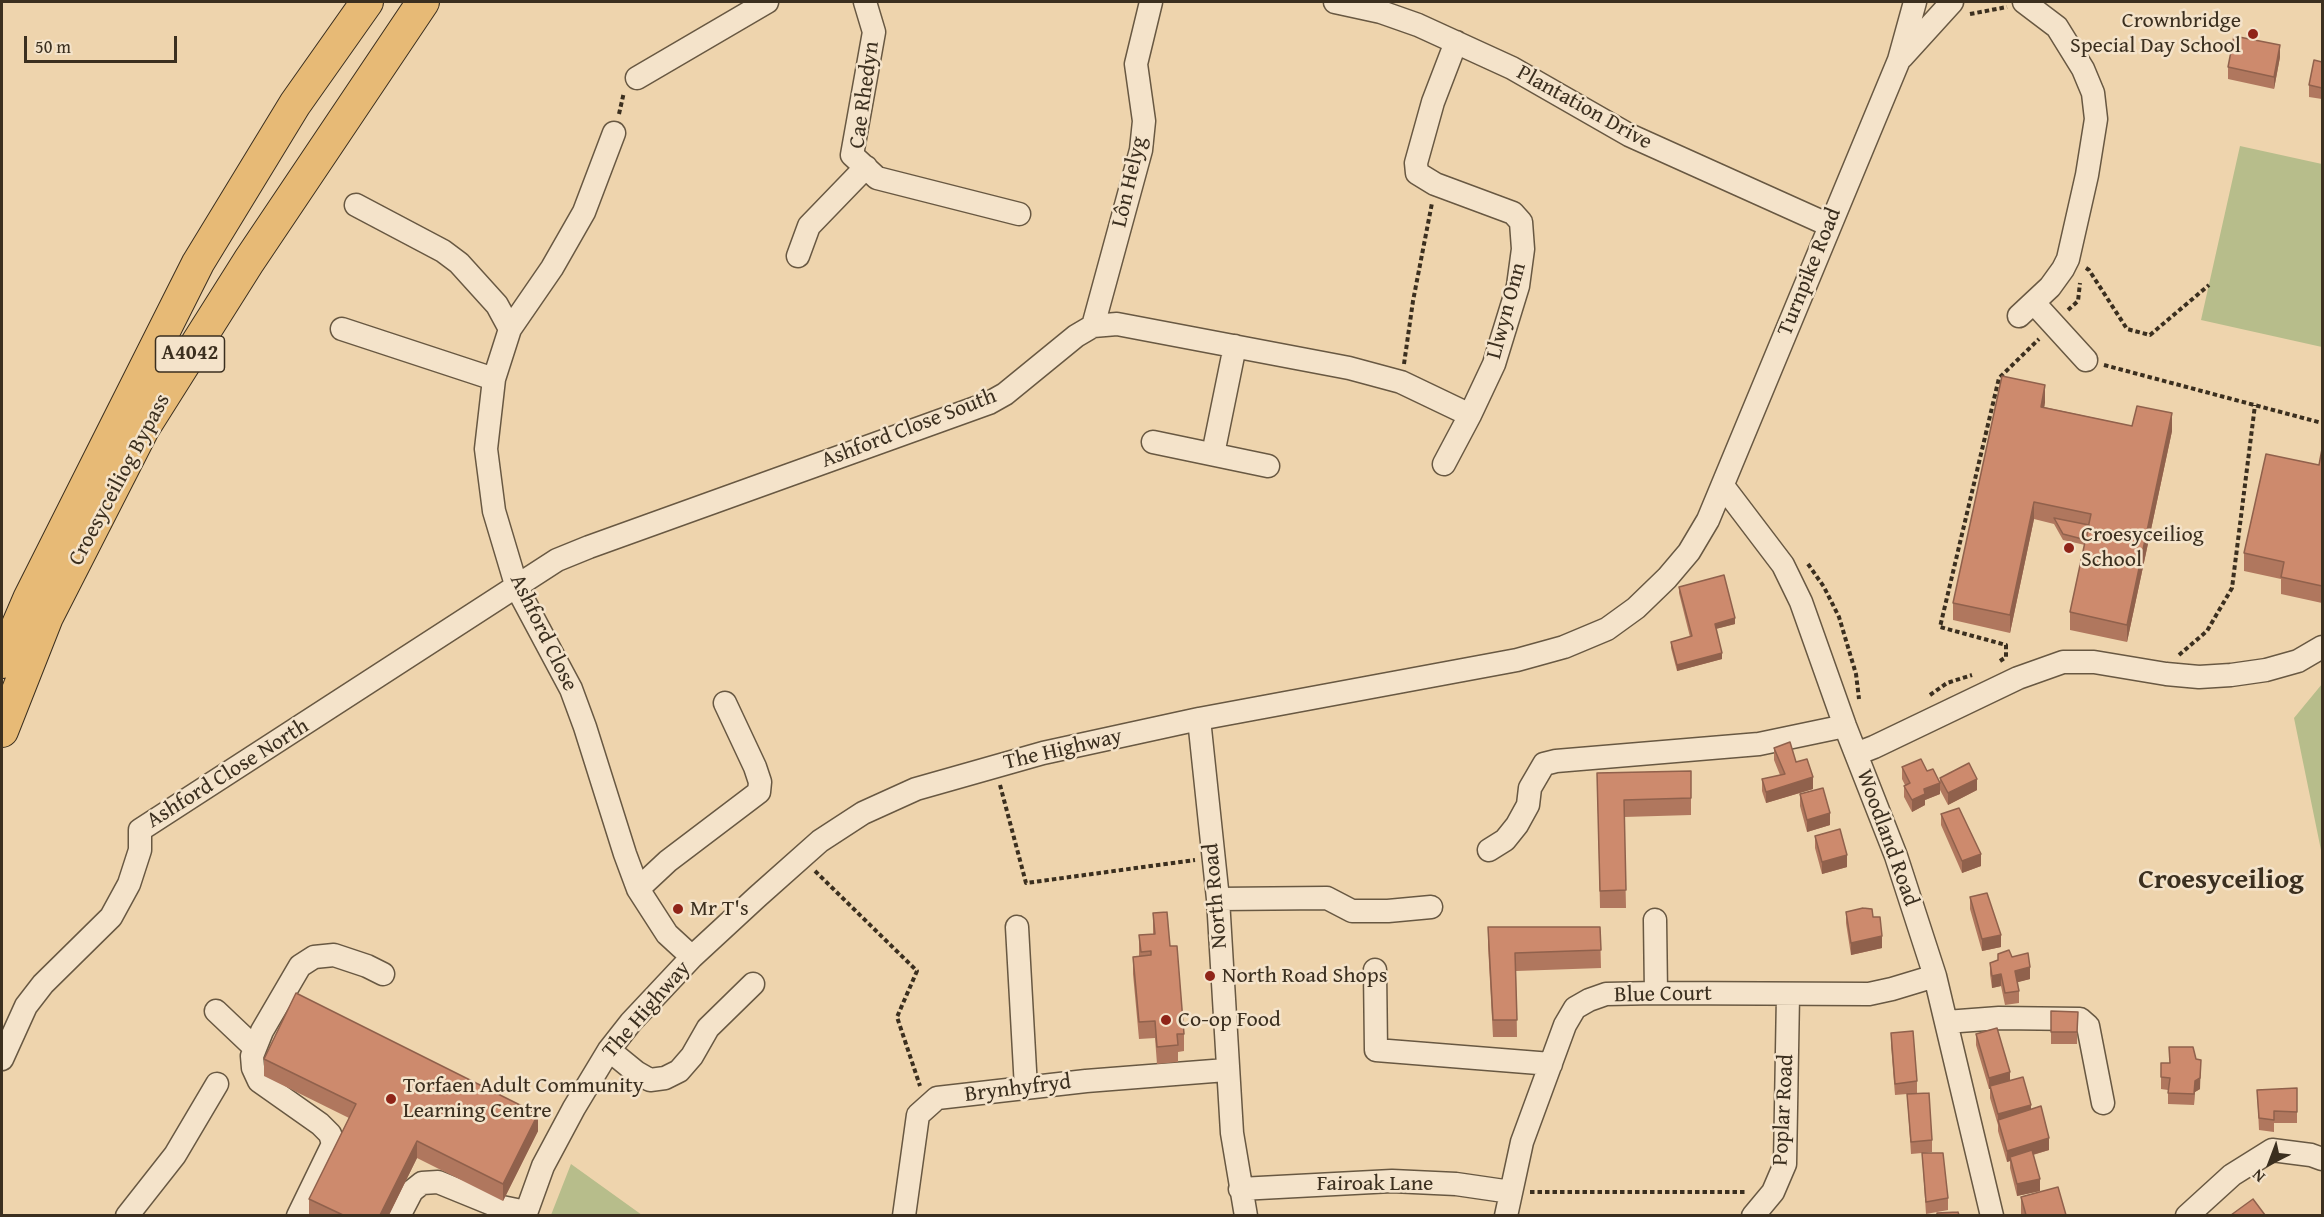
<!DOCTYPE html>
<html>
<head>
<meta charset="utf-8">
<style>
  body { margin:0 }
  #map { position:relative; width:2324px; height:1217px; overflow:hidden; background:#eed4ad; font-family:"Gentium Book Plus",serif }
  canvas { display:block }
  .frame { position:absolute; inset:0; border:3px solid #3b2f1f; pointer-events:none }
  .north { position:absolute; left:2240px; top:1133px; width:60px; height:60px; -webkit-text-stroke:4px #f4e3ca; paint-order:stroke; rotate:222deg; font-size:16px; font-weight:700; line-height:24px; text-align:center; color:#3b2f1f }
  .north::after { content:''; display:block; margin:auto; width:21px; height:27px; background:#3b2f1f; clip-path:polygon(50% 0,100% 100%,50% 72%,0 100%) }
  .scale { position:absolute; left:24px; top:36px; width:153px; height:27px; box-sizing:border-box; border:3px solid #3b2f1f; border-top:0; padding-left:8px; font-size:18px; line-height:21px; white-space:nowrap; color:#3b2f1f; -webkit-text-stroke:4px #f4e3ca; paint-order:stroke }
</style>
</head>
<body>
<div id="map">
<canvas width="2324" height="1217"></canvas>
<div class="frame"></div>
<div class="north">N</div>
<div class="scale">50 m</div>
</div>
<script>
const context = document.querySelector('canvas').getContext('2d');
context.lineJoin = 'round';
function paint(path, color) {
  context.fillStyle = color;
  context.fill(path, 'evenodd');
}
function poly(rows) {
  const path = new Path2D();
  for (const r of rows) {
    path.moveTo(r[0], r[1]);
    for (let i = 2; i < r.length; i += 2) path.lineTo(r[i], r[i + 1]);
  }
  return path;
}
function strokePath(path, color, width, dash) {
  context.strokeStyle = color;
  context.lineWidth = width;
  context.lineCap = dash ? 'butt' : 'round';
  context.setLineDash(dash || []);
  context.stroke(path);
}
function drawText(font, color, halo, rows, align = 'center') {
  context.font = font + ' "Gentium Book Plus",serif';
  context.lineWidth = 5;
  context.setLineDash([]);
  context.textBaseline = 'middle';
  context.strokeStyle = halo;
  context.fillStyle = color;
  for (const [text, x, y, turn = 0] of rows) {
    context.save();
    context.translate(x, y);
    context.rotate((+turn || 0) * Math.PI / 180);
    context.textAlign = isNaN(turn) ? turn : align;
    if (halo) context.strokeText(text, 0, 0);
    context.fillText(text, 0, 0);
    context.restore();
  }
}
const green = poly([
  [2240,146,2322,164,2322,347,2201,320],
  [2322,684,2322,855,2294,718],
  [571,1164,642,1215,551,1215]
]);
const path = poly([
  [1970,14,2007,7],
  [619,114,624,92],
  [2086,268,2089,270,2127,329,2150,335,2209,285],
  [2068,310,2078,301,2080,283],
  [1404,364,1413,301,1432,203],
  [2104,365,2322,423],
  [1808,564,1824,587,1839,617,1856,674,1859,699],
  [2179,655,2207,631,2232,588,2255,405],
  [2000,661,2006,657,2006,645,1940,627,1999,378,2039,339],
  [1930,695,1947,683,1972,675],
  [1000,785,1026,883,1195,860],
  [815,871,917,971,897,1017,920,1086],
  [1530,1192,1745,1192]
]);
const minor = poly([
  [865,2,874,32,852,155,877,178,1019,214],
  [1335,2,1381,12,1418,25,1512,68,1629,135,1829,225],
  [1902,57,1952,2],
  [637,78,767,2],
  [614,133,584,212,552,268,510,329,494,379,486,449,494,511,517,588,571,689,585,727,625,854,638,889,667,934,692,957],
  [356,205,443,251,459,263,497,305,510,329],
  [798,256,809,226,866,167],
  [2034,303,2086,360],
  [2019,316,2050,287,2063,269,2068,259,2087,175,2096,119,2093,93,2083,69,2057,27,2024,2],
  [1093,326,1141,150,1144,121,1136,64,1151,2],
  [342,329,494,379],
  [1153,442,1268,466],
  [1213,454,1235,346],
  [1444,464,1470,415,1494,364,1518,286,1523,249,1521,222,1513,213,1435,184,1417,173,1416,163,1433,102,1456,42],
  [1723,486,1783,565,1801,602,1845,726,1896,856,1935,976,1992,1216],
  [1199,719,1218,899,1232,1133,1246,1216],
  [1856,754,1874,747,2018,678,2063,662,2094,662,2166,674,2199,677,2231,675,2266,670,2298,661,2322,647],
  [1489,850,1505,840,1517,825,1528,805,1530,788,1544,764,1556,761,1759,744,1845,726],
  [638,889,668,861,759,792,760,782,755,767,725,703],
  [1218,899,1327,898,1352,911,1388,911,1431,907],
  [1655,920,1656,993],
  [1017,927,1026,1088],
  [1375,970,1376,1050,1551,1064],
  [216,1011,255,1048],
  [1946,1022,1999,1018,2080,1019,2088,1026,2103,1103],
  [609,1050,636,1072,650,1080,665,1078,679,1071,692,1056,708,1028,753,984],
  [2,1059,26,1006,43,984,111,917,129,884,140,850,140,830,557,560,589,547,989,403,1005,394,1076,336,1093,326,1117,324,1349,368,1401,382,1470,415],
  [1240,1189,1392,1181,1456,1184,1511,1192],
  [127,1216,175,1155,217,1084],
  [298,1216,333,1144,330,1134,320,1124,259,1081,253,1068,252,1056,262,1031,300,966,314,957,334,955,367,966,383,974],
  [399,1216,412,1191,422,1183,438,1182,497,1206,526,1212],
  [525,1216,543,1166,574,1108,609,1050,631,1022,692,957,757,897,820,841,863,813,916,789,1043,753,1199,719,1517,660,1564,647,1607,629,1636,608,1667,578,1689,552,1708,520,1899,60,1915,2],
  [904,1216,918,1115,937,1098,1086,1081,1226,1070],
  [1506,1216,1522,1142,1565,1025,1575,1008,1589,1000,1606,994,1656,993,1869,994,1892,989,1935,976],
  [1753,1216,1773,1192,1785,1164,1788,995],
  [2187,1216,2232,1175,2272,1150,2311,1155,2322,1159]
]);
const highway = poly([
  [2,662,29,599,198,263,295,104,367,2],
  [2,731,47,617,143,429,249,261,423,2]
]);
const wall = poly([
  [2280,57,2274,89,2228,79,2228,67],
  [2322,62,2322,99,2309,97,2309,85],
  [2045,403,2044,407,2132,426,2172,431,2127,642,2070,630,2070,612,2085,545,2063,540,2054,524,2034,519,2010,633,1953,620,1953,603],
  [2322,449,2322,603,2281,594,2281,579,2244,571,2244,553,2319,465],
  [1679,587,1735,624,1716,629,1722,659,1677,671,1671,648,1671,642,1690,637,1679,593],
  [1774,748,1796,762,1813,789,1766,803,1762,791,1762,779,1780,775,1774,760],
  [1902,767,1927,771,1940,794,1925,800,1925,805,1912,812,1904,797,1904,786,1905,785,1902,779],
  [1691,771,1691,815,1624,817,1626,908,1600,908,1597,773],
  [1940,778,1977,790,1948,805,1940,790],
  [1800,794,1830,825,1807,832,1800,806],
  [1941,814,1981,866,1962,873,1941,825],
  [1815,836,1847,867,1822,874,1815,848],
  [1970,897,2001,947,1982,951,1970,909],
  [1846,912,1882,948,1851,955,1846,923],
  [1153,913,1170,946,1184,1034,1184,1051,1178,1052,1178,1062,1157,1064,1155,1038,1139,1039,1133,974,1133,957,1139,956,1139,935,1153,934],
  [1488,927,1600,927,1601,968,1516,971,1517,1037,1493,1037,1488,945],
  [1990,963,2030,979,2017,982,2019,991,2019,1003,2005,1005,2001,986,1992,988,1990,974],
  [2051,1011,2078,1012,2077,1044,2051,1044],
  [1891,1033,1917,1081,1917,1093,1911,1094,1932,1140,1932,1152,1923,1153,1948,1198,1948,1210,1926,1214,1922,1153,1911,1154,1907,1094,1895,1095,1891,1045],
  [1976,1034,2031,1109,2049,1150,2033,1155,2040,1191,2017,1196,2010,1168,2010,1161,2007,1162,1998,1131,1998,1125,1990,1098,1990,1089,1989,1089,1976,1045],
  [264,1059,538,1131,503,1201,417,1158,389,1215,309,1215,309,1199,349,1118,264,1076],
  [2161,1063,2200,1089,2195,1092,2194,1105,2168,1104,2168,1090,2161,1089],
  [2297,1088,2297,1123,2274,1123,2274,1132,2259,1130,2257,1090],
  [2021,1197,2066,1215,2021,1215]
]);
const shadedWall = poly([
  [2280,45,2280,57,2274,89,2274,77],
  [2045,385,2045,403,2041,424,2041,407],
  [2172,413,2172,431,2127,642,2127,625],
  [2034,502,2034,519,2010,633,2010,615],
  [1735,618,1735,624,1715,629,1715,624],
  [1722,653,1722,659,1677,671,1677,665],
  [1813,777,1813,789,1766,803,1766,792],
  [1977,779,1977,790,1948,805,1948,793],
  [1940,783,1940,794,1925,800,1925,805,1912,812,1912,800,1924,789],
  [1830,813,1830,825,1807,832,1807,820],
  [1981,854,1981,866,1962,873,1962,861],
  [1847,855,1847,867,1822,874,1822,862],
  [2001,935,2001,947,1982,951,1982,939],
  [1882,936,1882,948,1851,955,1851,943],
  [2030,967,2030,979,2015,983,2015,971],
  [2001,974,2001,986,1992,988,1992,976],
  [2201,1060,2200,1089,2195,1092,2194,1105,2195,1081],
  [2010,1072,2010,1083,1990,1086,1990,1089,1989,1089,1989,1078],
  [2031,1105,2031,1117,1998,1120,1998,1125,1998,1114],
  [538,1114,538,1131,503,1201,503,1184],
  [2049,1138,2049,1150,2011,1161,2010,1157,2010,1161,2007,1162,2007,1151],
  [417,1141,417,1158,389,1215,380,1215],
  [2040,1179,2040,1191,2017,1196,2017,1184]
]);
const building = poly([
  [2234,36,2280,45,2274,77,2228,67,2234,36],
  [2314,60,2322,62,2322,88,2309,85,2314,60],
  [2002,376,2045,385,2041,407,2132,426,2137,406,2172,413,2127,625,2070,612,2091,514,2034,502,2010,615,1953,603,2002,376],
  [2322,449,2322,586,2281,577,2284,562,2244,553,2266,454,2319,465,2322,449],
  [2054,518,2089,525,2086,540,2063,534,2054,518],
  [1724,575,1735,618,1715,624,1722,653,1677,665,1671,642,1692,636,1679,587,1724,575],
  [1790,742,1796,762,1807,759,1813,777,1766,792,1762,779,1785,774,1774,748,1790,742],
  [1921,759,1927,771,1933,769,1940,783,1924,789,1925,794,1912,800,1904,786,1910,783,1902,767,1921,759],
  [1969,763,1977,779,1948,793,1940,778,1969,763],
  [1691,771,1691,798,1624,800,1626,890,1600,891,1597,773,1691,771],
  [1823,788,1830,813,1807,820,1800,794,1823,788],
  [1959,808,1981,854,1962,861,1941,814,1959,808],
  [1840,829,1847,855,1822,862,1815,836,1840,829],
  [1987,893,2001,935,1982,939,1970,897,1987,893],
  [1863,908,1872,909,1873,917,1880,917,1882,936,1851,943,1846,912,1863,908],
  [1167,912,1170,946,1177,946,1184,1034,1177,1034,1178,1045,1157,1047,1155,1021,1139,1022,1133,957,1151,955,1151,951,1141,952,1139,935,1155,934,1153,913,1167,912],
  [1488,927,1600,927,1601,950,1515,953,1517,1020,1493,1020,1488,927],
  [2009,950,2012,957,2028,953,2030,967,2015,971,2019,991,2005,993,2001,974,1992,976,1990,963,1998,960,1998,954,2009,950],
  [296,993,538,1114,503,1184,417,1141,380,1215,343,1215,309,1199,356,1104,264,1059,296,993],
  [2051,1011,2078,1012,2077,1032,2051,1032,2051,1011],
  [1997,1028,2010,1072,1989,1078,1976,1034,1997,1028],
  [1913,1031,1917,1081,1895,1084,1891,1033,1913,1031],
  [2169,1047,2193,1047,2196,1059,2201,1060,2200,1078,2195,1081,2194,1094,2168,1093,2170,1078,2161,1077,2161,1063,2170,1063,2169,1047],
  [2023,1077,2031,1105,1998,1114,1990,1086,2023,1077],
  [2297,1088,2297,1112,2274,1111,2274,1120,2259,1118,2257,1090,2297,1088],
  [1929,1093,1932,1140,1911,1142,1907,1094,1929,1093],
  [2041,1106,2049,1138,2007,1151,1998,1120,2041,1106],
  [2032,1150,2040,1179,2017,1184,2010,1157,2032,1150],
  [1922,1153,1943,1153,1948,1198,1926,1202,1922,1153],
  [2058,1187,2066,1215,2026,1215,2021,1197,2058,1187],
  [2253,1199,2265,1215,2231,1215,2253,1199],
  [1958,1212,1959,1215,1937,1215,1937,1213,1958,1212]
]);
const markers = [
  [2253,34,6,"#8f2418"],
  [2069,548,6,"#8f2418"],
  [678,909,6,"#8f2418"],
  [1210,976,6,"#8f2418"],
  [1166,1020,6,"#8f2418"],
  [391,1099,6,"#8f2418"]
];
const shields = [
  [190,354,69]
];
const shieldNames = [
  ["A4042",190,354]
];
const poiNames = [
  ["Crownbridge",2241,21,"right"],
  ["Special Day School",2241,46,"right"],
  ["Croesyceiliog",2081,535],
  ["School",2081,560],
  ["Mr T's",690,909],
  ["North Road Shops",1222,976],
  ["Co-op Food",1178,1020],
  ["Torfaen Adult Community",403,1086],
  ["Learning Centre",403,1111]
];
const streetNames = [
  ["Cae Rhedyn",865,95,-82],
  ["Plantation Drive",1584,108,29],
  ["Lôn Helyg",1130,182,-77],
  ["Turnpike Road",1810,272,-68],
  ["Llwyn Onn",1507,311,-75],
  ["Ashford Close South",909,429,-21],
  ["Croesyceiliog Bypass",120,480,-62],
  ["Ashford Close",543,633,64],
  ["The Highway",1063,750,-13],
  ["Ashford Close North",228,774,-32],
  ["Woodland Road",1887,838,70],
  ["North Road",1216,896,-95],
  ["Blue Court",1663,995,-1],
  ["The Highway",647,1010,-49],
  ["Brynhyfryd",1018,1089,-7],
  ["Poplar Road",1784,1110,-87],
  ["Fairoak Lane",1375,1184]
];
const districtNames = [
  ["Croesyceiliog",2221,881]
];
paint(green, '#b7bd8b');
strokePath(minor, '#685842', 25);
strokePath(highway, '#3b2f1f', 34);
strokePath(path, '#3b2f1f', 4, [4.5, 3]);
strokePath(minor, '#f4e3ca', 22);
strokePath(highway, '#e7ba76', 32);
paint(wall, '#b0775e');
paint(shadedWall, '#90614c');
paint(building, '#cd8a6d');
strokePath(building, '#90614c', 1.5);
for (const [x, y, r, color] of markers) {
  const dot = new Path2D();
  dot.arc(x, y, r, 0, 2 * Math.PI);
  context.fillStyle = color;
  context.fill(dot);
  strokePath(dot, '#f4e3ca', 2);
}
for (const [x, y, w] of shields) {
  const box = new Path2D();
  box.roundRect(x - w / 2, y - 18, w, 36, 4.5);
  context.fillStyle = '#f4e3ca';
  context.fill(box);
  strokePath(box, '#3b2f1f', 1.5);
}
drawText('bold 21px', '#3b2f1f', null, shieldNames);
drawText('22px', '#3b2f1f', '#f4e3ca', poiNames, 'left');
drawText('22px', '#3b2f1f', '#f4e3ca', streetNames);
drawText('bold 28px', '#3b2f1f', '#f4e3ca', districtNames);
</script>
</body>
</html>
